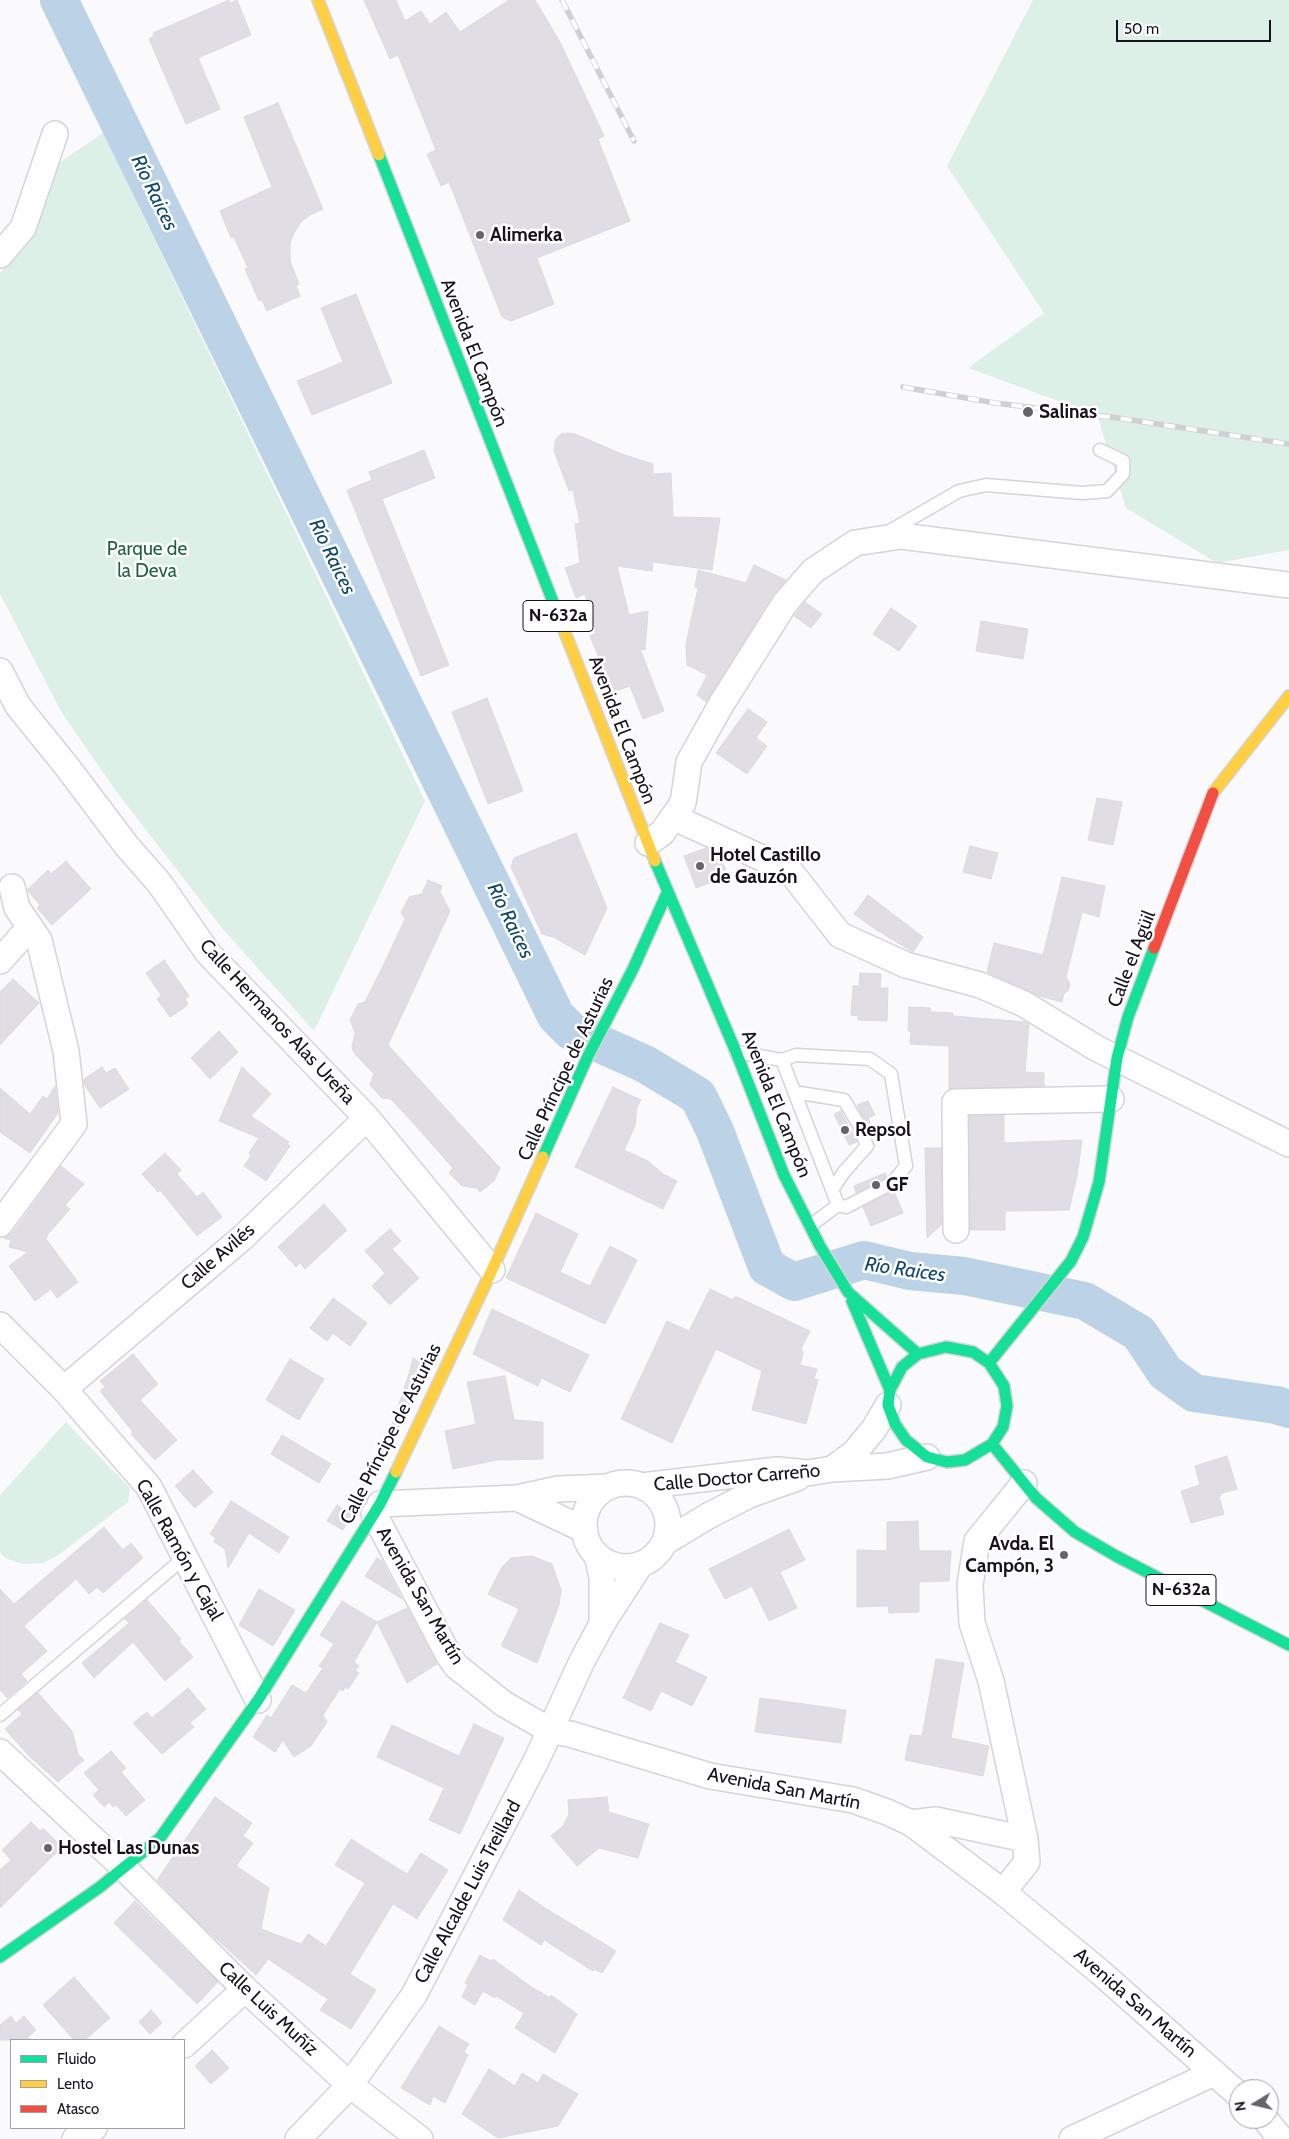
<!DOCTYPE html>
<html>
<head>
<meta charset="utf-8">
<style>
  body { margin:0 }
  #map { position:relative; width:1289px; height:2139px; overflow:hidden; background:#faf9fc; font-family:Cabin,sans-serif }
  canvas { display:block }
  .legend { position:absolute; left:10px; top:2039px; width:175px; height:90px; box-sizing:border-box; background:#fff; border:1px solid #a2a0a4; margin:0; padding:6px 9px; list-style:none; font-size:15px; color:#17121b }
  .legend li { display:flex; align-items:center; gap:10px; height:25px }
  .legend b { width:25px; border:1px solid #a2a0a4 }
  .north { position:absolute; left:1229px; top:2079px; width:50px; height:50px; box-sizing:border-box; background:#fff; border:1px solid #a2a0a4; border-radius:50%; rotate:261deg; font-size:14px; font-weight:700; line-height:20px; text-align:center; color:#17121b }
  .north::after { content:''; display:block; margin:auto; width:18px; height:22px; background:#66636a; clip-path:polygon(50% 0,100% 100%,50% 72%,0 100%) }
  .scale { position:absolute; left:1116px; top:20px; width:155px; height:22px; box-sizing:border-box; border:2px solid #17121b; border-top:0; padding-left:6px; font-size:15px; line-height:18px; white-space:nowrap; color:#17121b; -webkit-text-stroke:4px #fff; paint-order:stroke }
</style>
</head>
<body>
<div id="map">
<canvas width="1289" height="2139"></canvas>
<ul class="legend">
<li><b style="height:6px;background:#16e098"></b>Fluido</li>
<li><b style="height:6px;background:#ffcf43"></b>Lento</li>
<li><b style="height:6px;background:#f24e42"></b>Atasco</li>
</ul>
<div class="north">N</div>
<div class="scale">50 m</div>
</div>
<script>
const context = document.querySelector('canvas').getContext('2d');
context.lineJoin = 'round';
function paint(path, color) {
  context.fillStyle = color;
  context.fill(path, 'evenodd');
}
function poly(rows) {
  const path = new Path2D();
  for (const r of rows) {
    if (r.length === 3) {
      path.moveTo(r[0] + r[2], r[1]);
      path.arc(r[0], r[1], r[2], 0, 2 * Math.PI);
      continue;
    }
    path.moveTo(r[0], r[1]);
    for (let i = 2; i < r.length; i += 2) path.lineTo(r[i], r[i + 1]);
  }
  return path;
}
function strokePath(path, color, width, dash) {
  context.strokeStyle = color;
  context.lineWidth = width;
  context.lineCap = dash ? 'butt' : 'round';
  context.setLineDash(dash || []);
  context.stroke(path);
}
function drawText(font, color, halo, rows, align = 'center') {
  context.font = font + ' Cabin,sans-serif';
  context.lineWidth = 5;
  context.setLineDash([]);
  context.textBaseline = 'middle';
  context.strokeStyle = halo;
  context.fillStyle = color;
  for (const [text, x, y, turn = 0] of rows) {
    context.save();
    context.translate(x, y);
    context.rotate((+turn || 0) * Math.PI / 180);
    context.textAlign = isNaN(turn) ? turn : align;
    if (halo) context.strokeText(text, 0, 0);
    context.fillText(text, 0, 0);
    context.restore();
  }
}
const green = poly([
  [1033,0,1289,0,1289,550,1217,563,1126,508,1097,415,968,368,1044,313,947,166],
  [103,133,425,801,314,1031,221,927,116,791,62,713,0,594,0,273,28,240,57,164],
  [66,1422,130,1488,128,1502,57,1556,43,1563,22,1564,5,1558,0,1552,0,1495]
]);
const river = poly([
  [59,0,556,1016,571,1031,645,1064,698,1096,715,1131,767,1267,794,1282,864,1260,910,1271,964,1276,1085,1301,1139,1333,1165,1372,1194,1393,1276,1405,1289,1409]
]);
const building = poly([
  [229,0,230,3,237,0,251,35,198,58,220,109,186,124,149,39,154,36,153,33,229,0],
  [364,0,396,0,405,21,421,11,430,24,446,12,460,32,509,0,535,0,560,42,604,136,598,139,630,221,537,258,554,304,511,321,502,317,449,182,441,186,427,154,436,150,398,55,390,59,364,0],
  [278,103,323,209,310,215,301,222,294,233,290,243,290,261,299,284,296,285,300,296,267,311,262,300,259,301,245,269,248,268,234,237,231,238,220,211,272,187,244,117,278,103],
  [356,294,392,383,312,415,297,381,343,362,321,308,356,294],
  [568,433,575,434,622,454,653,464,653,474,671,473,673,517,720,518,712,570,683,566,682,563,681,566,653,562,652,571,617,566,629,615,648,611,645,650,640,649,664,711,643,719,630,686,613,692,590,636,596,633,585,594,576,598,565,568,580,563,575,524,580,523,573,490,569,491,554,451,556,439,561,434,568,433],
  [424,450,435,478,382,499,449,665,421,676,347,490,372,480,369,472,424,450],
  [754,565,786,580,773,595,706,702,697,695,707,675,687,665,686,644,698,588,695,587,698,570,746,583,754,565],
  [805,602,822,614,811,628,794,616,805,602],
  [891,608,917,626,899,651,873,634,891,608],
  [981,621,1028,629,1023,659,976,651,981,621],
  [487,698,523,791,488,804,452,712,487,698],
  [748,709,767,722,756,738,767,746,747,774,716,753,748,709],
  [1097,798,1122,802,1113,845,1088,840,1097,798],
  [576,833,607,908,585,955,553,937,542,934,511,867,514,858,576,833],
  [970,846,998,853,991,879,963,872,970,846],
  [706,848,720,855,728,876,696,888,684,856,706,848],
  [66,861,91,889,52,925,37,908,40,905,27,890,48,870,51,874,66,861],
  [1062,877,1105,886,1099,917,1082,912,1066,977,1070,984,1068,991,1064,993,1062,1002,1039,996,987,972,994,943,1043,955,1062,877],
  [428,880,442,886,440,892,450,911,388,1045,500,1168,494,1181,480,1192,477,1188,462,1186,449,1173,453,1168,415,1125,391,1099,382,1098,370,1085,374,1074,354,1053,352,1047,355,1033,350,1020,358,1004,365,1002,381,970,405,919,401,913,409,897,422,894,428,880],
  [868,895,923,937,913,952,875,929,854,914,868,895],
  [164,960,189,996,185,999,188,1004,185,1007,170,1017,157,999,161,995,146,973,164,960],
  [860,973,881,974,880,988,888,988,887,1021,858,1020,858,1016,851,1015,853,986,859,986,860,973],
  [13,979,39,1003,0,1045,0,992,13,979],
  [909,1007,930,1008,931,1012,953,1013,953,1016,1026,1022,1029,1024,1025,1072,1044,1073,1044,1086,949,1089,949,1046,910,1044,911,1031,908,1031,909,1007],
  [219,1031,238,1052,210,1079,191,1058,219,1031],
  [102,1067,106,1073,115,1068,129,1089,100,1108,84,1084,84,1079,102,1067],
  [242,1067,271,1094,251,1116,289,1142,287,1144,290,1146,266,1181,244,1166,251,1156,249,1153,259,1138,219,1121,242,1067],
  [55,1086,58,1113,30,1153,0,1132,0,1088,30,1114,43,1096,47,1099,55,1086],
  [613,1087,641,1100,637,1107,635,1126,624,1150,648,1161,663,1174,677,1181,663,1209,575,1167,613,1087],
  [868,1101,875,1115,868,1118,875,1134,872,1136,857,1105,868,1101],
  [841,1111,857,1142,849,1145,834,1114,841,1111],
  [1004,1115,1004,1143,1082,1140,1077,1176,1069,1210,1005,1211,1005,1230,970,1230,969,1116,1004,1115],
  [925,1148,941,1148,942,1224,927,1238,925,1148],
  [165,1153,181,1170,177,1174,197,1197,203,1192,222,1217,197,1236,160,1190,158,1192,142,1174,165,1153],
  [61,1166,84,1184,65,1205,70,1209,48,1234,46,1239,78,1282,57,1298,51,1289,35,1301,9,1266,28,1252,9,1247,11,1240,3,1238,12,1233,61,1166],
  [885,1173,887,1177,856,1193,854,1186,885,1173],
  [894,1191,903,1213,871,1226,863,1207,894,1191],
  [324,1204,347,1230,305,1269,300,1263,296,1267,278,1247,324,1204],
  [536,1213,578,1234,560,1272,590,1286,610,1246,637,1260,605,1324,506,1278,536,1213],
  [390,1229,401,1241,392,1249,419,1278,390,1305,372,1286,385,1273,365,1251,390,1229],
  [710,1289,733,1300,735,1296,810,1331,801,1349,803,1353,800,1365,817,1369,814,1379,818,1380,806,1424,752,1410,762,1371,716,1349,672,1443,621,1419,667,1321,689,1331,710,1289],
  [333,1298,367,1323,350,1346,333,1333,327,1341,310,1328,333,1298],
  [492,1309,589,1355,570,1392,541,1378,538,1386,473,1354,492,1309],
  [133,1354,158,1384,140,1400,177,1440,155,1460,131,1434,133,1432,100,1391,105,1387,100,1381,133,1354],
  [413,1358,427,1369,387,1452,383,1451,409,1374,413,1358],
  [290,1359,324,1379,299,1420,266,1400,290,1359],
  [505,1376,514,1420,543,1422,543,1459,497,1460,453,1469,445,1431,476,1424,467,1382,505,1376],
  [282,1435,331,1464,319,1483,271,1454,282,1435],
  [1227,1456,1237,1489,1220,1494,1221,1496,1219,1497,1224,1514,1191,1523,1181,1491,1200,1485,1195,1466,1227,1456],
  [193,1470,213,1492,195,1508,175,1486,193,1470],
  [231,1501,289,1537,279,1553,249,1533,228,1568,225,1549,214,1542,216,1538,210,1534,231,1501],
  [337,1505,352,1515,343,1530,327,1521,337,1505],
  [918,1521,919,1551,951,1551,949,1581,919,1582,919,1612,889,1613,888,1606,857,1607,857,1550,887,1551,887,1522,918,1521],
  [104,1527,123,1550,131,1543,143,1558,103,1593,97,1587,89,1594,76,1579,24,1626,47,1651,21,1674,27,1681,7,1698,0,1690,0,1589,14,1604,104,1527],
  [789,1529,805,1560,780,1572,797,1608,769,1621,752,1586,725,1599,709,1569,789,1529],
  [532,1556,552,1564,561,1590,559,1605,537,1663,501,1646,519,1609,488,1594,502,1567,511,1558,532,1556],
  [377,1558,382,1561,402,1599,365,1576,377,1558],
  [259,1589,295,1610,273,1646,239,1625,259,1589],
  [147,1600,181,1639,179,1641,193,1657,165,1681,133,1642,94,1678,82,1663,129,1623,125,1619,147,1600],
  [342,1601,377,1622,354,1662,359,1666,355,1671,359,1673,348,1689,345,1687,343,1691,340,1689,323,1715,327,1722,311,1746,294,1757,283,1740,275,1752,253,1737,267,1715,271,1718,292,1685,306,1693,323,1668,319,1666,334,1644,320,1635,342,1601],
  [407,1608,437,1664,407,1683,377,1622,407,1608],
  [660,1623,689,1635,675,1662,707,1677,692,1706,661,1691,651,1711,623,1698,660,1623],
  [936,1659,964,1663,951,1738,989,1746,983,1776,905,1760,910,1735,922,1736,936,1659],
  [188,1688,206,1709,190,1723,194,1727,162,1754,133,1723,147,1712,152,1718,188,1688],
  [38,1693,72,1731,78,1754,84,1760,58,1782,30,1757,5,1729,22,1714,18,1710,38,1693],
  [760,1698,846,1710,841,1743,755,1732,760,1698],
  [474,1724,504,1738,460,1834,429,1820,444,1788,377,1757,392,1725,459,1756,474,1724],
  [111,1751,126,1768,121,1772,145,1800,126,1816,116,1805,113,1807,109,1802,104,1807,93,1795,99,1790,84,1773,111,1751],
  [215,1797,252,1823,243,1836,253,1843,236,1866,269,1888,261,1929,301,1944,308,1934,326,1946,365,1883,335,1865,351,1839,407,1874,421,1853,448,1870,417,1919,393,1904,350,1974,376,1990,351,2029,320,2010,328,1999,268,1959,256,1975,200,1924,157,1880,215,1797],
  [607,1797,609,1812,649,1824,638,1858,599,1848,577,1866,551,1836,563,1826,569,1814,568,1800,607,1797],
  [31,1822,40,1831,43,1828,62,1847,0,1908,0,1870,11,1860,2,1850,31,1822],
  [519,1890,545,1908,616,1951,602,1973,594,1969,593,1971,544,1940,541,1945,503,1920,519,1890],
  [135,1901,218,1982,197,2004,114,1923,135,1901],
  [480,1955,491,1961,493,1959,530,1986,550,1998,551,1995,577,2014,555,2053,515,2028,524,2013,496,1996,495,1998,483,1991,475,2005,462,1997,468,1984,465,1983,480,1955],
  [74,1977,110,2018,85,2040,74,2040,43,2005,74,1977],
  [151,2010,162,2023,150,2034,139,2022,151,2010],
  [11,2016,16,2023,24,2016,36,2030,28,2037,30,2040,0,2040,0,2025,11,2016],
  [439,2026,469,2044,464,2052,468,2055,445,2103,433,2096,430,2105,401,2088,439,2026],
  [212,2050,229,2068,211,2084,195,2066,212,2050],
  [489,2069,515,2086,522,2073,538,2083,543,2074,578,2094,558,2126,498,2138,462,2114,489,2069]
]);
const lane = poly([
  [888,532,959,491,986,485,1082,493,1107,491,1123,474,1123,461,1100,450],
  [736,1052,782,1060,838,1205],
  [782,1060,796,1055,870,1059,891,1074,906,1166,892,1183,846,1207,838,1205,810,1226],
  [794,1092,844,1100,859,1125,867,1146,844,1172,832,1190],
  [0,1715,185,1557]
]);
const street = poly([
  [0,255,23,228,55,134],
  [0,671,18,706,68,768,126,845,160,884,208,953,367,1118,492,1270],
  [673,817,790,871,840,935,906,965,980,985,1024,1004,1096,1048,1289,1144],
  [648,843,662,833,683,803,689,762,722,703,785,603,813,571,855,543,901,536,1289,585],
  [0,961,30,927],
  [0,1224,74,1124,66,1051,39,940,17,908,12,887],
  [956,1230,955,1102,1111,1099],
  [0,1325,64,1389,149,1487,258,1700],
  [64,1389,242,1238,367,1118],
  [832,1469,854,1453,874,1429,888,1405],
  [626,1525,42],
  [642,1486,777,1470,808,1473,832,1469,887,1466,927,1457],
  [517,1498,585,1530],
  [380,1504,517,1498,558,1489,609,1487],
  [374,1514,448,1654,456,1666,504,1704,551,1731,570,1734,710,1776,853,1800,887,1812,911,1823,1003,1892,1100,1972,1239,2095],
  [665,1542,708,1516,749,1495,797,1478],
  [597,1555,602,1577,602,1624],
  [0,1752,124,1868,245,1989,350,2085,420,2139],
  [911,1823,936,1820,1025,1839],
  [1003,1892,1027,1862,1025,1839,991,1681,972,1623,970,1585,977,1541,1024,1483],
  [184,2045,245,1989],
  [1265,2119,1281,2139],
  [75,2139,94,2128],
  [298,2139,350,2085,414,1995,537,1759,582,1661,602,1624,640,1565],
  [1072,2139,1214,2073]
]);
const fast = poly([
  [379,155,562,625],
  [655,861,736,1052,784,1175,820,1246,848,1292,918,1354],
  [543,1157,588,1056,633,969,667,893],
  [852,1301,890,1390],
  [946,1347,973,1352,989,1363,1004,1386,1007,1406,1003,1427,992,1444,965,1460,947,1462,927,1457,906,1440,895,1424,888,1405,890,1390,902,1367,918,1354,946,1347],
  [989,1363,1071,1261,1083,1237,1099,1182,1117,1058,1128,1017,1154,948],
  [992,1444,1036,1498,1075,1532,1116,1556,1289,1645],
  [0,1957,100,1887,160,1838,258,1700,380,1504,396,1472]
]);
const slow = poly([
  [318,0,379,155],
  [562,625,655,861],
  [1213,793,1289,696],
  [396,1472,492,1270,543,1157]
]);
const jam = poly([
  [1154,948,1213,793]
]);
const rail = poly([
  [562,0,634,141],
  [903,387,995,403,1118,418,1289,444]
]);
const markers = [
  [480,235,5,"#66636a"],
  [1028,412,6,"#66636a"],
  [700,866,5,"#66636a"],
  [845,1130,5,"#66636a"],
  [876,1185,5,"#66636a"],
  [1064,1555,5,"#66636a"],
  [48,1848,5,"#66636a"]
];
const shields = [
  [558,616,70],
  [1181,1590,70]
];
const shieldNames = [
  ["N-632a",558,616],
  ["N-632a",1181,1590]
];
const poiNames = [
  ["Alimerka",490,235],
  ["Salinas",1039,412],
  ["Hotel Castillo",710,855],
  ["de Gauzón",710,877],
  ["Repsol",855,1130],
  ["GF",886,1185],
  ["Avda. El",1054,1544,"right"],
  ["Campón, 3",1054,1566,"right"],
  ["Hostel Las Dunas",58,1848]
];
const streetNames = [
  ["Avenida El Campón",474,353,69],
  ["Avenida El Campón",622,730,69],
  ["Calle el Agüil",1132,959,-69],
  ["Calle Hermanos Alas Ureña",277,1022,47],
  ["Calle Príncipe de Asturias",566,1069,-65],
  ["Avenida El Campón",776,1104,68],
  ["Calle Avilés",218,1257,-41],
  ["Calle Príncipe de Asturias",391,1434,-63],
  ["Calle Doctor Carreño",737,1478,-5],
  ["Calle Ramón y Cajal",179,1550,61],
  ["Avenida San Martín",420,1596,60],
  ["Avenida San Martín",784,1789,11],
  ["Calle Alcalde Luis Treillard",468,1892,-62],
  ["Avenida San Martín",1135,2003,41],
  ["Calle Luis Muñíz",268,2009,43]
];
const parkNames = [
  ["Parque de",147,549],
  ["la Deva",147,571]
];
const waterNames = [
  ["Río Raices",154,193,64],
  ["Río Raices",332,557,64],
  ["Río Raices",510,921,64],
  ["Río Raices",905,1270,8]
];
paint(green, '#ddf0e7');
strokePath(river, '#bbd2e7', 38);
paint(building, '#e0dee4');
strokePath(building, '#dbdae0', 1);
strokePath(lane, '#d6d3d9', 15);
strokePath(street, '#d6d3d9', 28);
strokePath(fast, '#d6d3d9', 14);
strokePath(slow, '#d6d3d9', 14);
strokePath(jam, '#d6d3d9', 14);
strokePath(lane, '#fefeff', 12);
strokePath(street, '#fefeff', 25);
strokePath(fast, '#16e098', 11);
strokePath(slow, '#ffcf43', 11);
strokePath(jam, '#f24e42', 11);
strokePath(rail, '#d0cfd1', 5.5);
strokePath(rail, '#fff', 4, [11]);
for (const [x, y, r, color] of markers) {
  const dot = new Path2D();
  dot.arc(x, y, r, 0, 2 * Math.PI);
  context.fillStyle = color;
  context.fill(dot);
  strokePath(dot, '#fff', 2);
}
for (const [x, y, w] of shields) {
  const box = new Path2D();
  box.roundRect(x - w / 2, y - 15.5, w, 31, 4);
  context.fillStyle = '#fff';
  context.fill(box);
  strokePath(box, '#17121b', 1);
}
drawText('bold 18px', '#17121b', null, shieldNames);
drawText('bold 19px', '#17121b', '#fff', poiNames, 'left');
drawText('19px', '#17121b', '#fff', streetNames);
drawText('19px', '#1e6245', '#fff', parkNames);
drawText('italic 20px', '#11486d', '#fff', waterNames);
</script>
</body>
</html>
